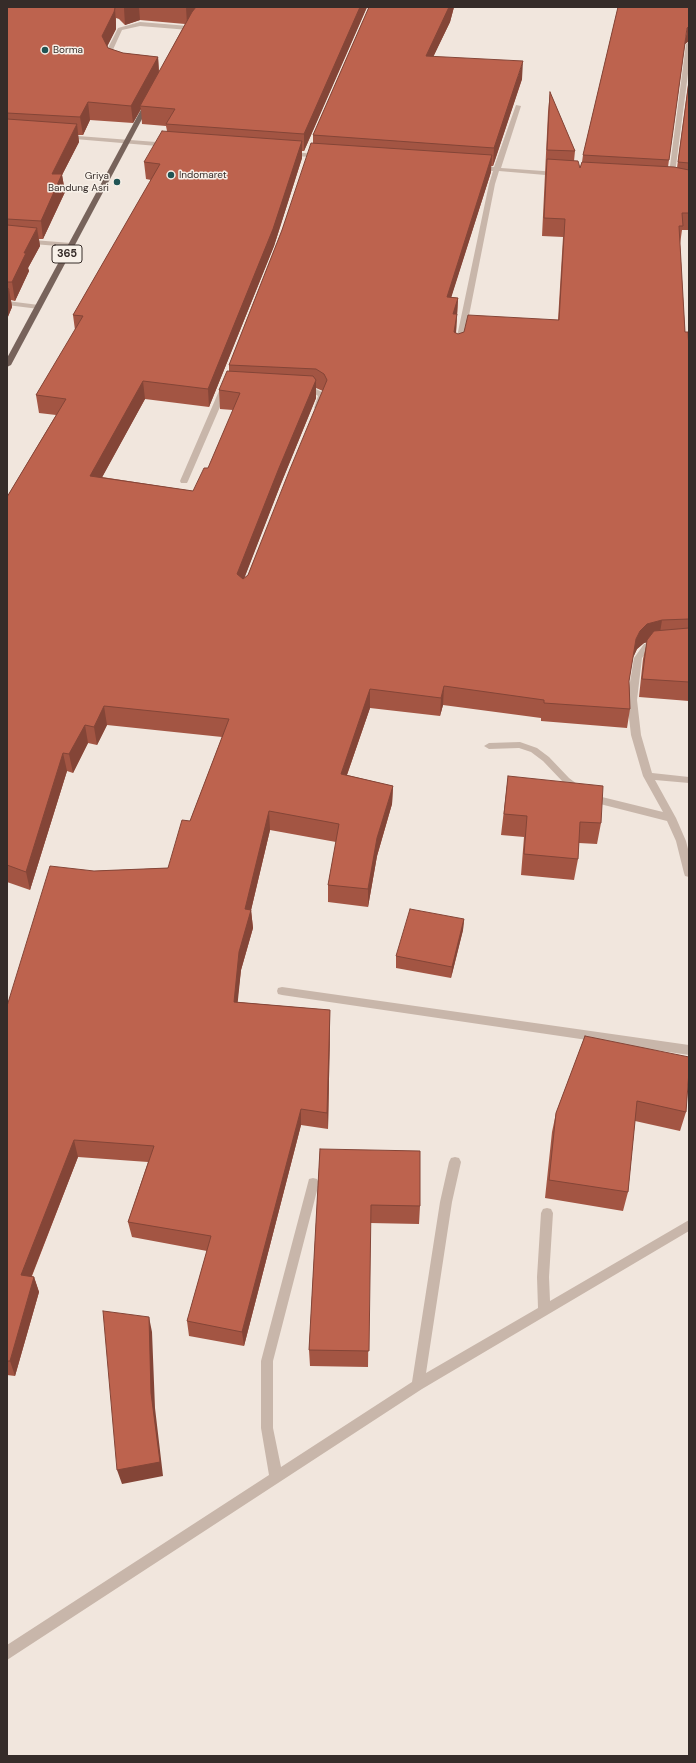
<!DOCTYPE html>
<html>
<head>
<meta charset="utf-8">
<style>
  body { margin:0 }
  #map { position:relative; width:696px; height:1763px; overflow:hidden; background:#f1e6dd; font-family:"DM Sans",sans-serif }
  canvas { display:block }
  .frame { position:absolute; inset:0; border:8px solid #362c29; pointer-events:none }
</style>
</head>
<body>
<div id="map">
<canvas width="696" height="1763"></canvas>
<div class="frame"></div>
</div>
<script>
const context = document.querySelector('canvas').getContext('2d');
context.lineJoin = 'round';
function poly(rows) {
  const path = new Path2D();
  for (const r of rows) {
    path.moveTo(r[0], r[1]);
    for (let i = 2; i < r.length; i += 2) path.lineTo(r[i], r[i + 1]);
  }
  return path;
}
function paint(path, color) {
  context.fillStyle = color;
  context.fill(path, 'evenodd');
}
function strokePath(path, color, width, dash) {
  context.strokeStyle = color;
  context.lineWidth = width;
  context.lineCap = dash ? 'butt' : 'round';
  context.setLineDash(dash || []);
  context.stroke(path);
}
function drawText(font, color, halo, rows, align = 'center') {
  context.font = font + ' "DM Sans",sans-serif';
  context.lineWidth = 3;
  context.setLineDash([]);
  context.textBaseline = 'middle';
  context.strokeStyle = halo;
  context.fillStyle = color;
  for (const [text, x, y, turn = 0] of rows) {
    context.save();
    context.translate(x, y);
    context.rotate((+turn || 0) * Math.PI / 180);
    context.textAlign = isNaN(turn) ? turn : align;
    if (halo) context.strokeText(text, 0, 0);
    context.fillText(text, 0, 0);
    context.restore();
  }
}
const minor = poly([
  [140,22,189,26,192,28,189,30,140,26,122,30,111,54,114,61,109,62,105,54,118,28,140,22],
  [689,42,689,66,674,181,671,183,668,181,686,44,689,42],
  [516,105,521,106,501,168,557,172,560,174,557,176,499,171,495,184,463,346,459,348,455,346,489,184,493,171,478,170,475,168,478,166,494,167,516,105],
  [65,135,169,143,172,145,169,147,63,138,63,136,65,135],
  [288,152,320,154,323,156,320,158,286,155,286,153,288,152],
  [7,238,71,243,74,245,71,247,7,242,7,238],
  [7,301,39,305,42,307,39,309,7,305,7,301],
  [222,384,225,384,229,386,188,481,187,483,181,483,180,481,222,384],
  [301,388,316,389,324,393,326,398,321,410,318,410,314,408,318,396,314,393,301,392,301,388],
  [657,640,661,643,660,645,650,648,642,658,637,700,641,735,652,773,689,777,689,783,655,780,676,818,686,841,689,853,689,877,685,876,684,873,676,841,667,821,600,804,579,794,563,782,543,761,531,752,519,748,489,749,484,746,489,743,520,742,537,748,549,757,569,778,585,790,602,797,663,812,643,776,631,735,627,700,634,658,644,644,657,640],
  [282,987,689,1045,689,1055,282,995,278,994,277,991,278,988,282,987],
  [455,1157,459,1158,461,1162,452,1202,426,1373,538,1308,537,1277,541,1213,543,1209,547,1208,551,1209,553,1213,549,1277,550,1301,689,1220,689,1231,422,1389,7,1660,7,1645,269,1475,261,1428,261,1361,309,1179,313,1178,317,1179,319,1183,273,1361,273,1428,281,1467,412,1382,440,1202,449,1162,451,1158,455,1157]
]);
const major = poly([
  [147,102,150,104,11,365,7,367,7,358,144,104,147,102]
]);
const wall = poly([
  [7,7,367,7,304,151,302,151,302,158,274,246,209,407,145,399,102,477,193,491,208,468,233,410,220,409,219,390,229,372,229,365,282,230,313,143,313,135,369,7,454,7,450,22,433,57,522,79,493,166,491,166,491,172,451,297,458,298,456,333,458,334,558,320,563,237,542,236,548,112,550,92,575,151,574,161,580,168,582,162,583,155,618,7,689,41,685,44,668,167,677,168,689,78,689,230,682,230,680,244,685,332,689,349,689,701,639,697,643,659,647,642,644,643,637,649,633,657,629,681,630,709,627,728,541,721,541,718,443,705,440,716,370,708,347,775,393,786,392,804,377,856,368,907,328,902,328,885,336,842,270,830,251,910,253,928,241,970,237,1002,330,1010,330,1028,328,1129,301,1125,244,1346,189,1336,187,1321,207,1251,132,1237,128,1222,148,1162,78,1157,32,1276,34,1277,39,1292,15,1376,7,1375,7,1006,94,871,168,868,190,821,222,737,107,725,97,745,88,743,73,773,67,771,30,890,7,882,7,497,56,415,39,413,36,395,75,330,73,315,151,180,146,179,144,162,167,131,166,126,142,124,141,109,133,123,90,120,83,135,78,135,79,142,62,175,65,192,43,239,39,239,40,246,28,268,29,271,15,301,11,300,12,307,7,319],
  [116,18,119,19,125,25,140,20,185,24,159,72,158,57,123,53,108,48,107,46,116,29],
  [316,388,323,391,248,575,244,578,280,486,316,398],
  [508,776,601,823,597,844,579,843,578,859,574,880,521,875,524,837,501,835],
  [464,919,463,930,451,978,396,968,396,956],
  [585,1036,686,1112,680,1131,635,1121,628,1192,623,1211,545,1198,552,1132,556,1113],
  [320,1149,420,1206,419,1224,370,1223,368,1367,310,1366,309,1350]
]);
const shadedWall = poly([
  [127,7,139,7,140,20,125,25,124,8],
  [186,7,199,7,187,24],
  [360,7,367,7,304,151,304,134],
  [449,7,454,7,450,22,425,74,426,56],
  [115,8,116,25,116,29,104,53,102,36],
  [689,26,689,41,685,44,687,28],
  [158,57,159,74,140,106,141,109,133,123,131,106],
  [523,61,522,79,493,166,494,148],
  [88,102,90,120,83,135,80,117],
  [77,124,79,142,62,175,65,192,43,239,41,221,52,174],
  [302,141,302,158,274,246,209,407,208,389],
  [492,155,491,172,446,314,447,297],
  [37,228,40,246,28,268,29,271,15,301,12,282,24,253],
  [9,289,12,307,7,319,7,293],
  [458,298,457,316,453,314],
  [457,314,456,332,453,350,454,332],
  [316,380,316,398,280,486,239,592,237,574,279,468],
  [143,381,145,399,93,494,90,476],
  [662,620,659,639,644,643,637,649,633,658,636,639,640,631,647,624],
  [444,686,443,705,440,716,441,698],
  [370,689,370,708,341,792,341,774],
  [104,706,107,725,97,745,94,727],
  [85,725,88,743,73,773,69,754],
  [63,753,67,771,30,890,26,872],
  [393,786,392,804,377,856,368,907,368,889,377,838],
  [269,811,270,830,248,923,251,910,253,928,241,970,236,1019,234,1002,239,952,245,909],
  [464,919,463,930,451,978,452,967],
  [330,1010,330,1028,328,1129,327,1113],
  [301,1109,301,1125,244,1346,242,1332],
  [74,1140,78,1157,26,1290,21,1275],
  [34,1277,39,1292,15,1376,10,1361],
  [149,1317,152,1332,155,1408,163,1476,122,1484,117,1470]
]);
const building = poly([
  [7,7,113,7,115,8,114,12,102,36,108,48,123,53,158,57,131,106,88,102,80,117,7,113,7,7],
  [196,7,360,7,304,134,166,124,175,109,140,106,192,12,196,7],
  [369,7,449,7,426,56,523,61,494,148,313,135,369,7],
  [618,7,689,7,689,26,687,28,669,160,583,155,618,7],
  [689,81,689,163,678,162,689,81],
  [550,92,575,151,547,150,550,92],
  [7,119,77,124,52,174,62,174,41,221,7,219,7,119],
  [162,131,302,141,273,229,208,389,143,381,90,476,193,491,204,468,208,468,240,393,219,390,227,371,313,376,316,380,279,468,237,574,243,579,248,575,290,469,327,380,324,374,316,369,229,365,282,230,311,143,492,155,447,297,458,298,453,314,457,314,454,332,458,334,464,332,468,315,559,320,565,219,544,218,547,159,578,161,580,168,582,162,674,167,689,170,689,213,682,213,683,226,679,226,685,332,688,332,689,349,689,619,662,620,647,624,640,631,636,639,629,681,630,709,544,703,544,700,444,686,441,698,370,689,341,774,393,786,377,838,368,889,328,885,339,824,269,811,245,909,251,910,239,952,234,1002,330,1010,327,1113,301,1109,242,1332,187,1321,211,1236,128,1222,154,1146,74,1140,21,1275,34,1277,10,1361,7,1361,7,1006,50,866,94,871,168,868,182,820,190,821,229,719,104,706,94,727,85,725,69,754,63,753,26,872,7,865,7,497,66,399,36,395,83,316,73,315,160,164,144,162,162,131],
  [7,225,37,228,24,253,26,253,12,282,7,282,7,225],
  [7,288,9,289,7,293,7,288],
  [689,628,689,682,642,679,647,640,654,631,689,628],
  [508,776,603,786,601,823,580,822,578,859,524,854,527,816,504,814,508,776],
  [410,909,464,919,452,967,396,956,410,909],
  [585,1036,689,1057,689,1071,686,1112,637,1101,628,1192,549,1180,556,1113,585,1036],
  [320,1149,420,1151,420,1206,371,1205,369,1351,309,1350,320,1149],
  [103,1311,149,1317,151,1393,160,1462,117,1470,103,1311]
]);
const markers = [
  [45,50,4,"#215454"],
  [171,175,4,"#215454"],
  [117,182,4,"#215454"]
];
const farPoinames = [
  ["Borma",53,50],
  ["Indomaret",179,175],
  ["Griya",109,176,"right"],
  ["Bandung Asri",109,188,"right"]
];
const shields = [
  [67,254,30]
];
const shieldNames = [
  ["365",67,254]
];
paint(minor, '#c8b6aa');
paint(major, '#77635b');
paint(wall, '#a35543');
paint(shadedWall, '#844537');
paint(building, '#bd634e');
strokePath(building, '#844537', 1);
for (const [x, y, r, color] of markers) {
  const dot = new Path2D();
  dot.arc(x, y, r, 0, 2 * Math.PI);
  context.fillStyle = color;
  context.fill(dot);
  strokePath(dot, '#f8f1e9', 1.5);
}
drawText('10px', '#362c29', '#f8f1e9', farPoinames, 'left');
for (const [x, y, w] of shields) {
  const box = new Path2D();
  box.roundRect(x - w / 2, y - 9, w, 18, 3);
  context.fillStyle = '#f8f1e9';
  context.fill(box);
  strokePath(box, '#362c29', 1);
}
drawText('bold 11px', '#362c29', null, shieldNames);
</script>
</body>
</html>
